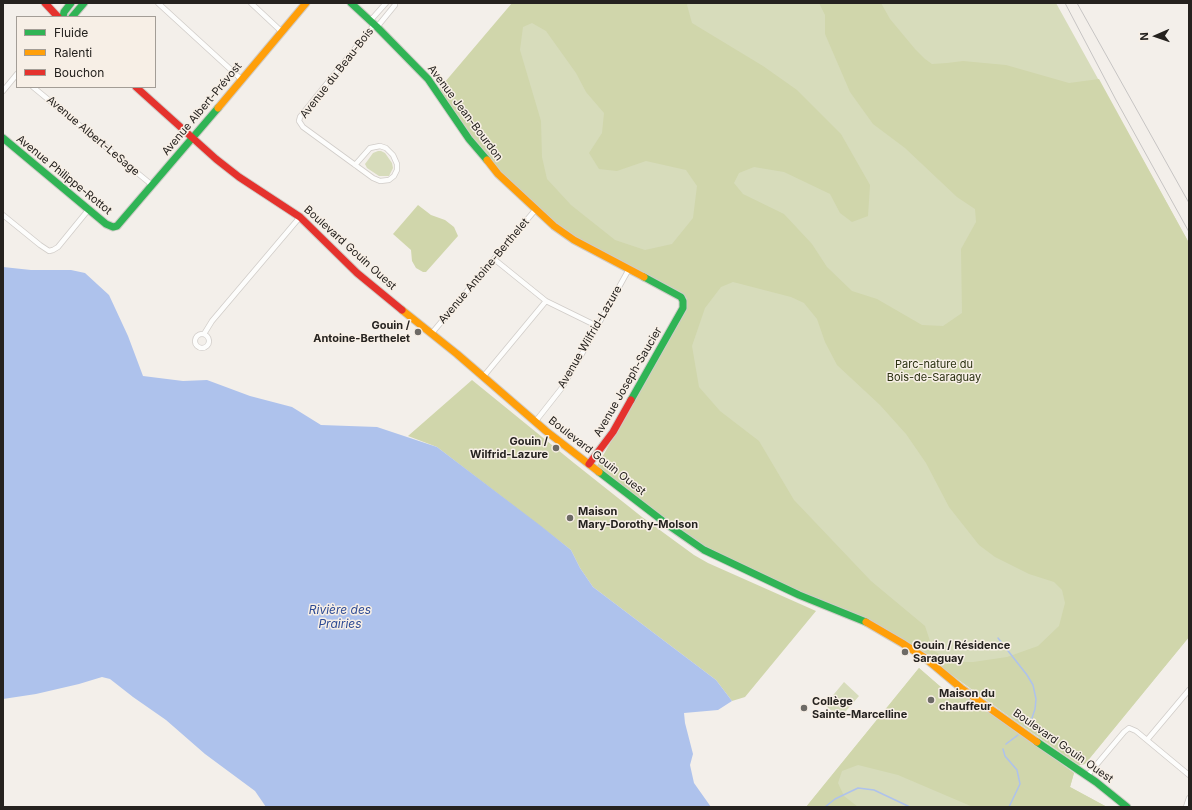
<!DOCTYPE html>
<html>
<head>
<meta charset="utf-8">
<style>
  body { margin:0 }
  #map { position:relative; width:1192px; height:810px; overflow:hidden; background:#f3efea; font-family:Inter,sans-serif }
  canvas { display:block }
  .frame { position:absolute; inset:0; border:4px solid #25221f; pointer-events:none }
  .legend { position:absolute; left:16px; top:16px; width:140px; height:72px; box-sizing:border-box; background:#f7efe6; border:1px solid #a39d96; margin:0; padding:5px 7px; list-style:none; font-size:12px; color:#25221f }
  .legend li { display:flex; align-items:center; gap:8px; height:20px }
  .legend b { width:20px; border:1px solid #a39d96 }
  .north { position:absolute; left:1136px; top:16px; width:40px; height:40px; -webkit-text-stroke:3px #f7efe6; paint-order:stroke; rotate:268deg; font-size:11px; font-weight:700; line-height:16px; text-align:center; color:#25221f }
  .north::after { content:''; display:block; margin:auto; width:14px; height:18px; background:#25221f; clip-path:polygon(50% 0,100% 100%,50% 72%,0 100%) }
</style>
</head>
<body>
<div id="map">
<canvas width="1192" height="810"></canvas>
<div class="frame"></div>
<ul class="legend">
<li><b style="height:5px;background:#30b455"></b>Fluide</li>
<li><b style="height:5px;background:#ff9f0a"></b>Ralenti</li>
<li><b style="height:5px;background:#e5322d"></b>Bouchon</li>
</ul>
<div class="north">N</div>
</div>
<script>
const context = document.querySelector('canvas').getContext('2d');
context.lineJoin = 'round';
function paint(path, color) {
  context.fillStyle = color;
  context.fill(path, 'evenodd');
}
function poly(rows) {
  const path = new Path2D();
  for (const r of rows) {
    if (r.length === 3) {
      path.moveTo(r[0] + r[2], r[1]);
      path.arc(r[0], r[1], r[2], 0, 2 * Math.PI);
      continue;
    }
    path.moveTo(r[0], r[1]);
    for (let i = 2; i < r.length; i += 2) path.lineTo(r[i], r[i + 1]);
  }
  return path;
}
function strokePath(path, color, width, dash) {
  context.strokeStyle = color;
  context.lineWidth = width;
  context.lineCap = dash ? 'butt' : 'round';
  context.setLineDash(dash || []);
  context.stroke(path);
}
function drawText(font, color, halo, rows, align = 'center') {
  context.font = font + ' Inter,sans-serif';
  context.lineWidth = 3;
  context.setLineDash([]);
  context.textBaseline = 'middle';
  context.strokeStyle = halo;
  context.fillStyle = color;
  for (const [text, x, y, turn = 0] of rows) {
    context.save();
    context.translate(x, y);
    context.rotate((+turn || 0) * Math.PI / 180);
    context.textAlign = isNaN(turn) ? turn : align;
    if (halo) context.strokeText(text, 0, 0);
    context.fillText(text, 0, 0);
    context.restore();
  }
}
const green = poly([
  [512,3,1056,3,1189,243,1189,637,1085,764,1079,765,1017,722,945,670,934,660,934,659,917,647,879,626,757,572,706,547,687,299,680,292,566,231,512,185],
  [378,151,381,151,385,153,392,163,393,168,389,176,379,176,367,168,365,164,368,160,373,153],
  [919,668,950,695,957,689,1074,773,1070,787,1107,807,806,807],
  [844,682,859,696,840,718,825,705]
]);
const forest = poly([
  [512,3,688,3,687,5,692,23,763,66,797,90,841,134,870,185,868,216,852,222,840,213,830,194,784,172,754,167,739,173,734,183,743,194,784,214,812,244,827,267,852,291,877,299,922,325,943,326,962,313,961,249,976,222,975,209,957,197,905,148,873,124,850,92,825,34,825,15,819,3,881,3,890,19,915,49,925,59,932,64,947,63,963,61,1006,65,1069,83,1099,79,1189,243,1189,637,1085,764,1079,765,1017,722,945,670,934,660,934,659,917,647,879,626,757,572,706,547,651,509,597,466,687,309,687,299,680,292,582,241,566,231,512,185,478,148,439,89],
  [532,23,546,31,576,73,586,92,604,113,602,133,589,153,599,169,617,171,646,161,686,170,697,186,693,218,672,244,645,250,615,240,571,205,547,179,542,157,541,121,520,50,523,27],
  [733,282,791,297,804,303,817,319,825,342,837,365,880,405,906,434,926,463,949,507,979,545,995,557,1029,574,1054,582,1062,590,1065,603,1059,626,1038,646,1007,657,973,662,951,662,933,650,925,626,871,581,794,500,759,441,720,411,699,387,692,346,705,308,721,287],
  [418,205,431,215,445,220,454,227,458,236,426,272,423,272,416,268,412,261,411,250,393,234],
  [472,380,574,463,642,517,694,555,708,563,816,611,745,697,732,701,716,680,593,587,580,568,571,550,437,447,408,436],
  [919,668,950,695,957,689,1074,773,1070,787,1107,807,973,807,898,775,858,765,842,771,838,783,844,796,858,807,861,807,806,807]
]);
const water = poly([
  [3,267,31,270,71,270,85,273,109,295,128,336,143,376,183,381,207,380,250,396,292,407,321,425,377,427,437,447,541,526,571,550,580,568,593,587,716,680,732,701,718,710,684,713,685,723,693,754,690,765,694,783,711,807,266,807,255,791,205,754,166,720,133,697,110,679,102,677,79,684,36,694,3,699]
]);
const stream = poly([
  [998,638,1027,675,1033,685,1036,699,1035,709,1032,718,1025,725],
  [1006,744,1018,735],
  [1003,749,1005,756,1017,770,1020,784,1009,807],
  [825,807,835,799,858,788,874,790,910,807]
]);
const street = poly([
  [158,3,241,79],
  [251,3,282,32],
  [370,21,386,3],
  [377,27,395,5,395,3],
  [33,87,152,185],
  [3,91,17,74],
  [355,165,370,148,380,146,386,148,393,155,397,164,397,170,394,176,389,180,380,181,373,178,303,127,299,121,300,117,374,25],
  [3,215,40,245,49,251,53,250,58,247,89,209],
  [494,259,546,301,597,326],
  [432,333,536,209],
  [202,341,7],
  [204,334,212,321,300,217],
  [483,377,546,301],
  [535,422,561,389,579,359,629,269],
  [1147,740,1189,690],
  [1087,776,1124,732,1129,728,1136,731,1189,775],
  [1186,807,1189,798]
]);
const fast = poly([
  [351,3,377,27,428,79,469,139,487,160],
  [63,17,64,12,71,3],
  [72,17,84,3],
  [3,138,106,224,113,227,117,226,218,108],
  [631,400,683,308,683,301,681,297,644,277],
  [599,472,668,525,704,550,799,595,866,622],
  [1037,742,1096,782,1127,807]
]);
const slow = poly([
  [218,108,306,3],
  [487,160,498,174,554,226,574,240,644,277],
  [402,310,457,354,546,431,599,472],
  [866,622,902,643,925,658,961,688,1037,742]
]);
const jam = poly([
  [45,3,58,17],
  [136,87,216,159,239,177,300,217,357,273,402,310],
  [589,464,613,432,631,400]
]);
const tram = poly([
  [1065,3,1116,100,1189,232],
  [1077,3,1189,203]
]);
const markers = [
  [418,332,4,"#6d6a66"],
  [556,448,4,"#6d6a66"],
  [570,518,4,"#6d6a66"],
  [905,652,4,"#6d6a66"],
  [931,700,4,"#6d6a66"],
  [804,708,4,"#6d6a66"]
];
const streetNames = [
  ["Avenue du Beau-Bois",337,73,-52],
  ["Avenue Albert-Prévost",202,109,-50],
  ["Avenue Jean-Bourdon",465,113,53],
  ["Avenue Albert-LeSage",93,136,40],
  ["Avenue Philippe-Rottot",64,175,39],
  ["Boulevard Gouin Ouest",350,248,42],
  ["Avenue Antoine-Berthelet",484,271,-50],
  ["Avenue Wilfrid-Lazure",590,337,-60],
  ["Avenue Joseph-Saucier",628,382,-60],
  ["Boulevard Gouin Ouest",597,456,38],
  ["Boulevard Gouin Ouest",1063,746,35]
];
const poiNames = [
  ["Gouin /",410,326,"right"],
  ["Antoine-Berthelet",410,339,"right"],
  ["Gouin /",548,442,"right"],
  ["Wilfrid-Lazure",548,455,"right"],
  ["Maison",578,512],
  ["Mary-Dorothy-Molson",578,525],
  ["Gouin / Résidence",913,646],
  ["Saraguay",913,659],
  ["Maison du",939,694],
  ["chauffeur",939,707],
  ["Collège",812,702],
  ["Sainte-Marcelline",812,715]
];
const parkNames = [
  ["Parc-nature du",934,365],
  ["Bois-de-Saraguay",934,378]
];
const waterNames = [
  ["Rivière des",340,610],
  ["Prairies",340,624]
];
paint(green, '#d7dcbb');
paint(forest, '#d0d6ab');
paint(water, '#aec2ec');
strokePath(stream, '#aec2ec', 1.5);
strokePath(street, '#d0ccc8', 6);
strokePath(fast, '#d0ccc8', 9);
strokePath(slow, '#d0ccc8', 9);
strokePath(jam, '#d0ccc8', 9);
strokePath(street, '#fdfdfc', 4.5);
strokePath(fast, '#30b455', 7);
strokePath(slow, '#ff9f0a', 7);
strokePath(jam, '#e5322d', 7);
strokePath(tram, '#c6c4c3', 1);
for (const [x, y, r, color] of markers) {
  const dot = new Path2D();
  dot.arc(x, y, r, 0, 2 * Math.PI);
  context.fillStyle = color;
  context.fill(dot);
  strokePath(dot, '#f7efe6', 1.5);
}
drawText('11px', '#25221f', '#f7efe6', streetNames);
drawText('bold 11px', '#25221f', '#f7efe6', poiNames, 'left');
drawText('11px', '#2a3010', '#f7efe6', parkNames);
drawText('italic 12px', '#2c4a94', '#f7efe6', waterNames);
</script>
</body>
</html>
